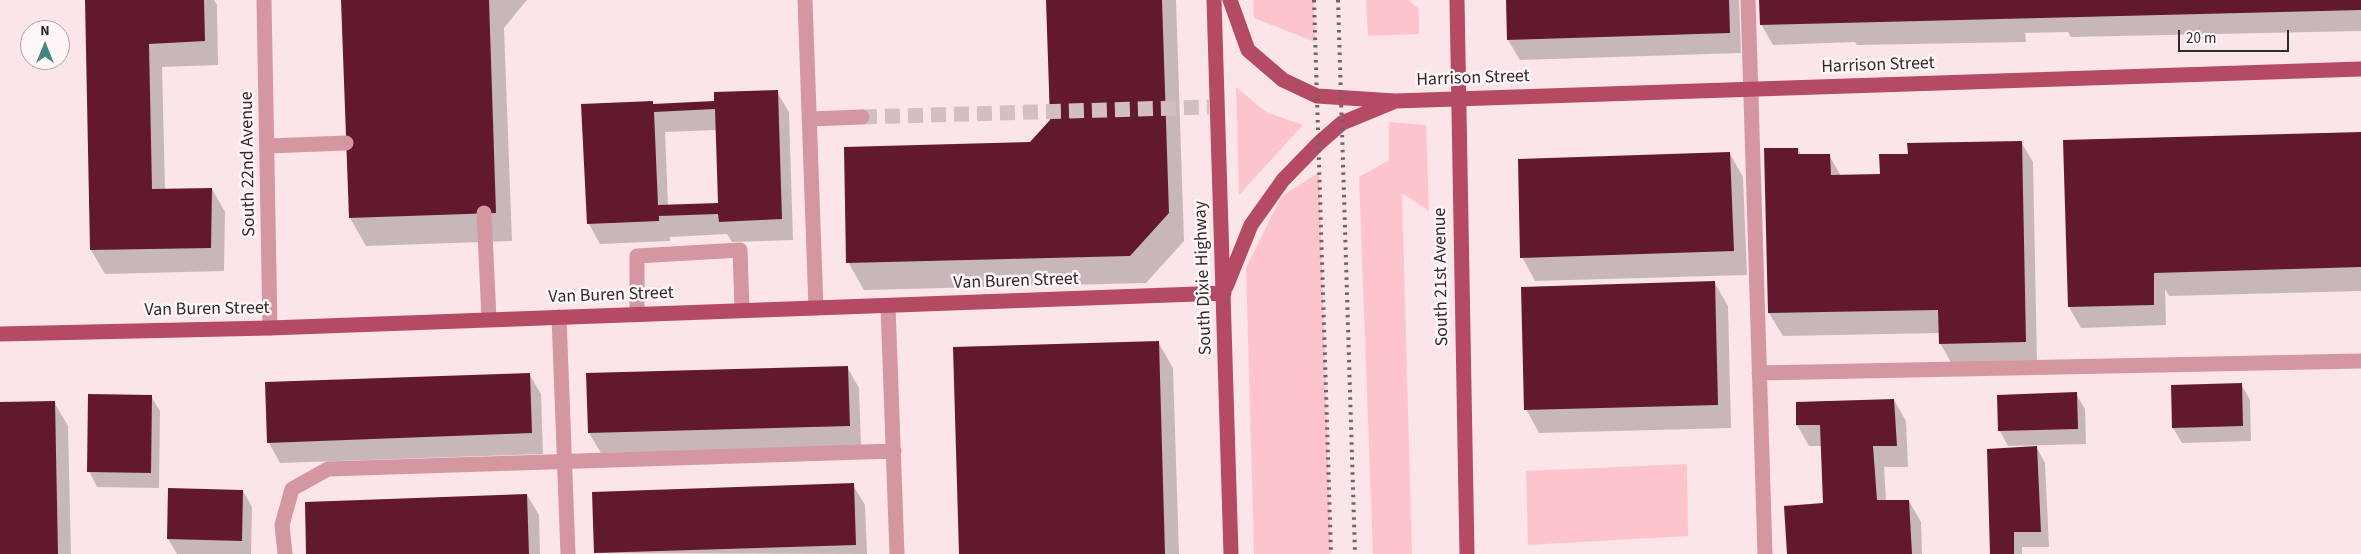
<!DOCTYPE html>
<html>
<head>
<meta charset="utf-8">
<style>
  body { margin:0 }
  #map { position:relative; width:2361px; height:554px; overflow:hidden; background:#fbe5e8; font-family:"Source Sans 3",sans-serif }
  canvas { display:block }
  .north { position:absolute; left:20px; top:20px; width:50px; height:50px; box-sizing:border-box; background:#fff6f7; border:1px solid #ada4a5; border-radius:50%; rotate:0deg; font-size:14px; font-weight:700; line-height:20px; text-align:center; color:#31292b }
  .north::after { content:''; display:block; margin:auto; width:18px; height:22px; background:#408780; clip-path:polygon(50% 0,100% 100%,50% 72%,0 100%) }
  .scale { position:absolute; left:2178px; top:30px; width:111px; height:22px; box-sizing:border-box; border:2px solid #31292b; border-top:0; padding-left:6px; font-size:15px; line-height:18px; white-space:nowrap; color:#31292b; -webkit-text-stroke:4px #fff6f7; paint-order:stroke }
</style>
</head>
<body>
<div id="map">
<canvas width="2361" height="554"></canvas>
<div class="north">N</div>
<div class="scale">20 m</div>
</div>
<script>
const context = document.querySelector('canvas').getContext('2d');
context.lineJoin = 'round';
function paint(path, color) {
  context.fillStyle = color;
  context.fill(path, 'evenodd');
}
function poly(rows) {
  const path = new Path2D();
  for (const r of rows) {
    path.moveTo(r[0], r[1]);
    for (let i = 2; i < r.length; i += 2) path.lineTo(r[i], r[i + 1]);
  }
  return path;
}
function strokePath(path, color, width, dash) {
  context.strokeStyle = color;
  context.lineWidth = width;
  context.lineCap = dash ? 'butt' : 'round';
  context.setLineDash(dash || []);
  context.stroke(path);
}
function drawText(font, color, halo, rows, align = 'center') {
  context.font = font + ' "Source Sans 3",sans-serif';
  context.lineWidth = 5;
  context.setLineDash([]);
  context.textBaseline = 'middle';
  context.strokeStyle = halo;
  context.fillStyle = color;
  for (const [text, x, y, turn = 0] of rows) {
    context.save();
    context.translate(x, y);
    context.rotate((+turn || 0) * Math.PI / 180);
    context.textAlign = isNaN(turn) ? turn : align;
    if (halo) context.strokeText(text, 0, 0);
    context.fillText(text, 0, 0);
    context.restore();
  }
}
const green = poly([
  [1253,0,1314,0,1315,42,1254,18],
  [1366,0,1408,0,1419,9,1419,34,1368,36],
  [1236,87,1266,112,1303,125,1239,195],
  [1389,122,1426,125,1429,211,1402,193,1412,554,1373,554,1359,177,1389,160],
  [1319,172,1331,554,1254,554,1246,268,1281,197],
  [1687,464,1688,536,1528,545,1526,471]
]);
const shadow = poly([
  [86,0,214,0,217,5,218,65,162,67,165,190,212,189,225,212,224,271,105,274,91,250],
  [342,0,527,0,504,28,512,241,366,246,350,218],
  [1048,0,1176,0,1184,241,1146,283,864,290,848,262,1031,143,1052,120],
  [1507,0,1739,0,1741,53,1520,60,1508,40],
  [1761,0,2361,0,2361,31,2071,37,2068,32,2025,33,2026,42,1857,45,1855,42,1773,45,1761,24],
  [777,92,789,112,793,240,732,242,727,234,670,237,670,241,600,244,589,224,583,105,652,102,654,106,715,103],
  [717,130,719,204,668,206,665,132],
  [2361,133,2361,291,2169,296,2165,289,2166,325,2081,328,2069,307,2065,141],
  [2021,142,2033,162,2037,362,1952,364,1940,343,1940,333,1783,336,1769,313,1798,149,1801,155,1829,155,1841,176,1881,175,1909,155],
  [1730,154,1743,177,1747,275,1535,281,1522,257],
  [1714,282,1728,306,1731,428,1539,433,1526,409],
  [1158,342,1173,368,1179,554,960,554],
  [847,367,859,388,861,446,601,453,589,433],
  [529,374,541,394,543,454,280,463,269,443,266,383],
  [2241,384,2250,400,2251,441,2182,443,2173,428],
  [2076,394,2085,409,2086,444,2008,446,2000,431],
  [151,396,160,411,159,488,97,487,89,471],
  [1894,400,1906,421,1908,467,1884,467,1886,501,1909,501,1921,522,1922,554,1788,554,1824,504,1822,446,1809,446,1797,425,1797,403],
  [54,402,68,426,71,554,0,554,0,403],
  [2037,448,2045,463,2049,547,2022,547,2022,554,1991,554],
  [853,485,865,505,867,554,595,553,593,493],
  [243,491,252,507,251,554,177,554,168,539],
  [527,495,539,515,540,554,308,554]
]);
const building = poly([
  [85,0,204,0,205,41,149,44,152,189,212,188,211,248,90,250],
  [341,0,489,0,496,213,349,218],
  [1046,0,1162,0,1169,213,1130,256,846,263,844,147,1030,142,1050,120],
  [1506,0,1729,0,1730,33,1507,40],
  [1759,0,2361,0,2361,10,1760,25],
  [778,90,782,219,719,222,718,214,659,216,659,221,587,224,581,104,653,101,653,104,714,101,714,92],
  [715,109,718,203,658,205,654,112],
  [2361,132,2361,267,2154,273,2154,305,2068,307,2063,140],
  [2022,141,2026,342,1939,344,1938,310,1768,313,1764,148,1798,148,1798,154,1830,154,1831,175,1880,174,1879,154,1908,154,1907,143],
  [1730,152,1734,251,1520,258,1518,159],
  [1715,281,1718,405,1524,410,1521,287],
  [1159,341,1165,554,959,554,953,347],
  [848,366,850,426,588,433,586,373],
  [530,373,532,433,267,443,265,382],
  [2242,383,2243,426,2172,428,2171,385],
  [2077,392,2078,429,1998,431,1997,395],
  [88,394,152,395,151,473,87,472],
  [1894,399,1897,446,1873,446,1877,500,1909,500,1912,554,1787,554,1784,506,1823,503,1820,425,1796,425,1796,402],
  [55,401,58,554,0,554,0,402],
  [2037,446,2041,532,2014,532,2014,554,1990,554,1987,449],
  [854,483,856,545,594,553,592,492],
  [168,488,243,490,242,541,167,539],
  [527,494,529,554,306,554,305,502]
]);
const minorTunnel = poly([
  [862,117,1209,107]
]);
const minor = poly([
  [264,0,270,328],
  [805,0,816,308],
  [1748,0,1765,554],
  [809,119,862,117],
  [268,146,346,143],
  [484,213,489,318],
  [888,306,897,554],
  [637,314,637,256,740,250,742,310],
  [559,317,568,554],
  [1759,373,2361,361],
  [285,554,282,525,292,489,328,469,894,451]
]);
const major = poly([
  [1214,0,1231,554],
  [1230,0,1248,50,1283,80,1317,96,1395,101,2361,69],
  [1457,0,1467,554],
  [1226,287,1251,225,1283,180,1319,143,1342,123,1393,102],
  [0,334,270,328,1224,293]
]);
const rail = poly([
  [1314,0,1331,554],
  [1338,0,1355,554]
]);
const streetNames = [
  ["Harrison Street",1878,66,-2],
  ["Harrison Street",1473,79,-2],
  ["South 22nd Avenue",249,164,-91],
  ["South 21st Avenue",1442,277,-91],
  ["South Dixie Highway",1204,278,-92],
  ["Van Buren Street",1016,282,-2],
  ["Van Buren Street",611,296,-2],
  ["Van Buren Street",207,310,-1]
];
paint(green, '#fec4ce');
paint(shadow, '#0003');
paint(building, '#62192e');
strokePath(minorTunnel, '#d3bfc2', 15, [15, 8]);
strokePath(minor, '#d497a2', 15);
strokePath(major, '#b54a65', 15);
strokePath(rail, '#706366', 4, [2.5, 5]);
drawText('18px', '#31292b', '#fff6f7', streetNames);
</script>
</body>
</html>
